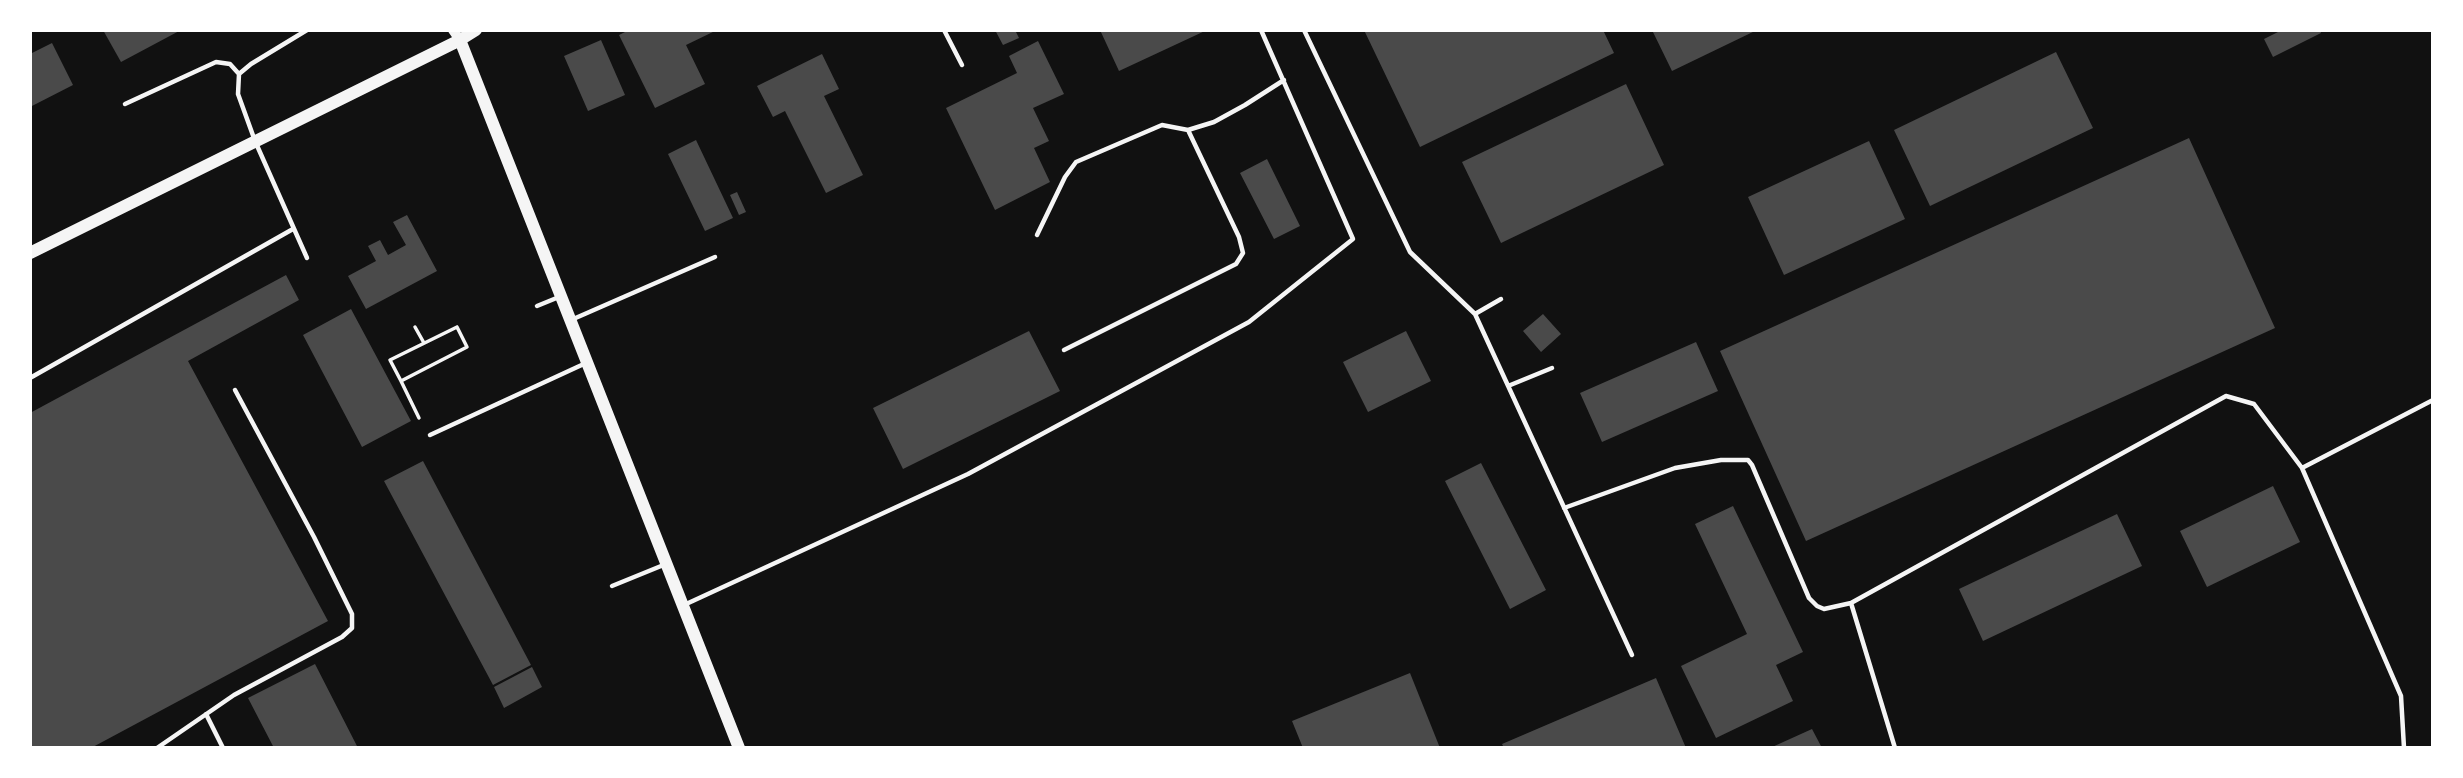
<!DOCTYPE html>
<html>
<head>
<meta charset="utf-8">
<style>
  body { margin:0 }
  #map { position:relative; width:2463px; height:778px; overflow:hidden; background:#111; font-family:"Golos Text",sans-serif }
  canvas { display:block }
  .frame { position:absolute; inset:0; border:32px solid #fff; pointer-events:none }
</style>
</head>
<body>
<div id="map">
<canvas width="2463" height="778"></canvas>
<div class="frame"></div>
</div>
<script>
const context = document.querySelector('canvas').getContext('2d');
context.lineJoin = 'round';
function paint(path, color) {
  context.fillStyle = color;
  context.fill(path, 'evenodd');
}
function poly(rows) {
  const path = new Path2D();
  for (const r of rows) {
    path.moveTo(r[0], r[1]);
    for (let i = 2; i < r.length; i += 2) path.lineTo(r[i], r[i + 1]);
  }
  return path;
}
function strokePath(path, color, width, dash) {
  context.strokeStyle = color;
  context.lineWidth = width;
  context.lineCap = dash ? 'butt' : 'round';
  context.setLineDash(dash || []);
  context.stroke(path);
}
const building = poly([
  [103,30,181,30,121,62],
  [629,30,717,30,686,45,705,84,655,108,619,35],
  [995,30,1015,30,1019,38,1003,45],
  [1100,30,1207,30,1119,71],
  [1364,30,1603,30,1614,53,1420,147],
  [1652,30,1757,30,1672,71],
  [2282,30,2320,30,2321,33,2273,57,2264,39],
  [601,40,625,95,588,111,564,56],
  [1038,41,1064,94,1033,108,1049,141,1034,148,1050,182,995,210,946,108,1017,73,1009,56],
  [52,43,73,85,30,107,30,54],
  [2056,52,2093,128,1930,206,1894,130],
  [822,54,839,89,824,96,863,175,826,193,785,111,773,117,757,86],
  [1626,84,1664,165,1501,243,1462,162],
  [2189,138,2275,328,1806,541,1720,351],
  [696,140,733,218,705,231,668,154],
  [1869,141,1905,219,1784,275,1748,197],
  [1267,159,1300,226,1274,239,1240,173],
  [737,192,746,212,739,215,730,195],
  [407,215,437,271,366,309,348,276,376,261,368,246,380,240,388,255,406,245,393,222],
  [286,275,299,300,188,361,328,621,91,748,30,748,30,413],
  [351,309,411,421,362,447,303,335],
  [1543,314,1561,334,1541,352,1523,331],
  [1029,331,1060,391,903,469,873,408],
  [1406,331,1431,381,1368,412,1343,362],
  [1696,342,1718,391,1602,442,1580,393],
  [423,461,531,665,493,685,384,481],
  [1481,463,1546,590,1510,609,1445,481],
  [2273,486,2300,542,2207,587,2180,531],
  [1733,506,1803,652,1776,665,1793,701,1716,738,1681,666,1747,634,1695,524],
  [2117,514,2142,566,1983,641,1959,589],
  [315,664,358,748,274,748,248,698],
  [532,667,542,687,504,708,494,687],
  [1410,673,1440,748,1303,748,1292,721],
  [1656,678,1686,748,1504,748,1502,744],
  [1812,729,1822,748,1770,748]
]);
const path = poly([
  [415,327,424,343],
  [457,327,467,347,401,381,390,360,457,327],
  [401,381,419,418]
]);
const service = poly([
  [307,30,251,64,239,74,238,94,255,141,307,258],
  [944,30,962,65],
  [1304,30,1410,252,1475,314,1632,655],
  [125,104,216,62,230,64,239,74],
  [1037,235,1065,177,1076,162,1162,125,1188,130],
  [537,306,559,297],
  [1475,314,1501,299],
  [571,320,715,257],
  [1064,350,1236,264,1243,253,1239,237,1188,130,1214,122,1245,105,1284,80],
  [30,378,293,229],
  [1508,386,1552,368],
  [430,435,586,363],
  [2302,468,2433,400],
  [1564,508,1675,468,1721,460,1748,460,1752,465,1809,598,1817,606,1824,609,1851,603],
  [612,586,666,564],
  [684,605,968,474,1249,322,1353,239,1261,30],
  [206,714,223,748],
  [157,748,234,695,342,637,352,628,352,614,314,537,235,390],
  [1895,748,1851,603,2226,396,2254,404,2302,468,2401,696,2404,748]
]);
const tertiary = poly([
  [453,30,460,40]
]);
const secondary = poly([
  [460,40,739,748],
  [30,253,460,40,476,30]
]);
paint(building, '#4a4a4a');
strokePath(path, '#f5f5f5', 3.5);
strokePath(service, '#f5f5f5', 4.5);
strokePath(tertiary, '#f5f5f5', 10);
strokePath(secondary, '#f5f5f5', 12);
</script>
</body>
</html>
